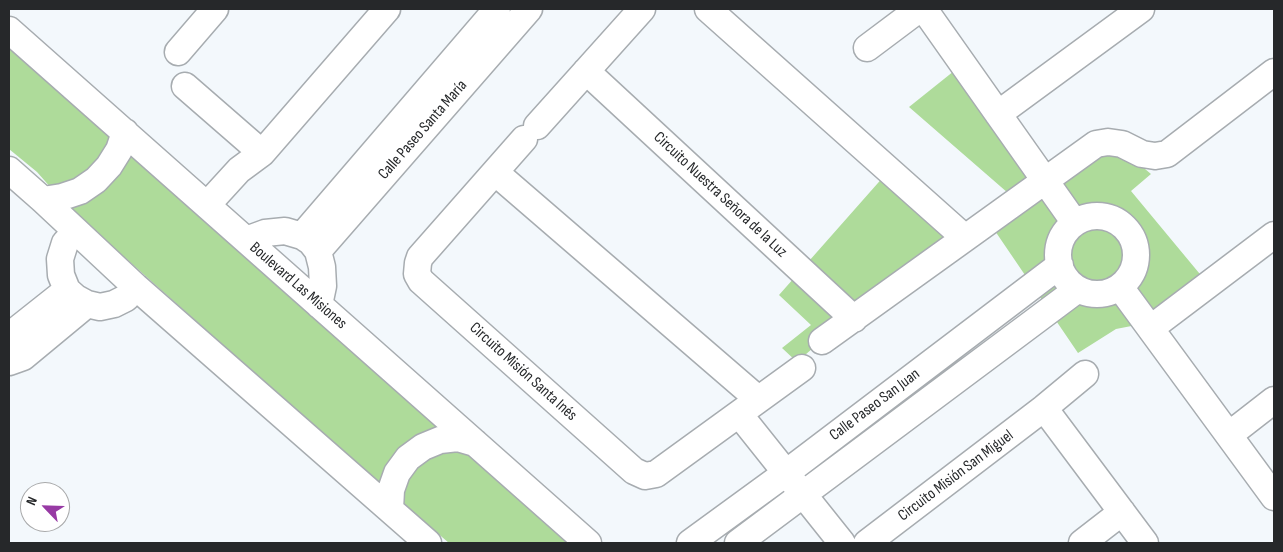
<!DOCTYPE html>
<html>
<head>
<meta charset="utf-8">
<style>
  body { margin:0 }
  #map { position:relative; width:1283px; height:552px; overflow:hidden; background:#f3f8fc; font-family:"Sofia Sans Condensed",sans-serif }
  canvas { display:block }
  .frame { position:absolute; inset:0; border:10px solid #26282a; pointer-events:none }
  .north { position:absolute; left:20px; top:482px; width:50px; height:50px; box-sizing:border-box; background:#fff; border:1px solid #a8a9aa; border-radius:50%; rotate:294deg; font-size:14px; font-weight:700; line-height:20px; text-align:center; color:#26282a }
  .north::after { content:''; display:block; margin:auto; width:18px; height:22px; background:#973aa4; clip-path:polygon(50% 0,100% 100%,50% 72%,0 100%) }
</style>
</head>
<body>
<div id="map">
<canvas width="1283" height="552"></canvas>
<div class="frame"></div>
<div class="north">N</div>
</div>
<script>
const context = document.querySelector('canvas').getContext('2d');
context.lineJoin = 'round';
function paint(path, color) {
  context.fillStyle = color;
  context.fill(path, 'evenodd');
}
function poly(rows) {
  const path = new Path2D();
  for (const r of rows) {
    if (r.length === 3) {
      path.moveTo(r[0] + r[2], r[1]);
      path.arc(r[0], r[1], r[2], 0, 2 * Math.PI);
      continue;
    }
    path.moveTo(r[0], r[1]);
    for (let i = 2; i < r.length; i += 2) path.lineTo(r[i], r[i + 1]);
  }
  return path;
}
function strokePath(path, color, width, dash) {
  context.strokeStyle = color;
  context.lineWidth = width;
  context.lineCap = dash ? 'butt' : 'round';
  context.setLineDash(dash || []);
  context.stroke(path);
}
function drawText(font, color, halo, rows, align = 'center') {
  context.font = font + ' "Sofia Sans Condensed",sans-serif';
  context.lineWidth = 4;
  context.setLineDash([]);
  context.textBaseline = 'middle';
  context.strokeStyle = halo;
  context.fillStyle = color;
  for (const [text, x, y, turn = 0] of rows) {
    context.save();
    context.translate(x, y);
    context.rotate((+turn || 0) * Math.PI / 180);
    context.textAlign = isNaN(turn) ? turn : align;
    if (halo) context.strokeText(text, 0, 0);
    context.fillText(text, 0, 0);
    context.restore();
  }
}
const green = poly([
  [9,48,570,543,449,543,353,461,67,206,37,172,9,149],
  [954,71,1036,178,1008,193,909,107],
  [1120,148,1151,174,1131,191,1204,279,1152,322,1116,329,1078,353,993,228,1097,150],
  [885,175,956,237,845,320,797,362,782,348,811,325,779,295]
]);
const minor = poly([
  [708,9,965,238],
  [924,9,1075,223],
  [9,30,588,543],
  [867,48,919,9],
  [178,52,215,9],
  [586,71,854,319],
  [185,86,262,153],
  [998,114,1141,9],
  [537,126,642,9],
  [524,139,420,257,418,263,417,274,421,281,634,471,645,476,656,474,802,368],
  [9,170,43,200,136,287,428,543],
  [496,173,758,399],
  [43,200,62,197,80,191,96,180,109,166,119,150,125,132],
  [207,205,239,170,262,153,387,9],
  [1097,255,39],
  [76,231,65,243,60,259,61,275,67,290,76,298,87,304,100,307,114,304,126,298,136,287],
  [302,236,497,9],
  [246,240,265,233,285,231,302,236,311,242,318,251,322,267,323,286,319,305],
  [318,251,529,9],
  [1120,287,1274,497],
  [1151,328,1274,235],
  [9,336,67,290],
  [822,341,1096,144,1108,142,1122,144,1142,154,1155,156,1167,154,1274,72],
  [9,362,23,357,87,304],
  [1044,408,1145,543],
  [739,414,842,543],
  [1229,435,1274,400],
  [390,509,391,490,397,473,408,458,423,447,440,440,458,438,475,443],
  [690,543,786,473,1060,265],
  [738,543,1078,289],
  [867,543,1044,408,1085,374],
  [1082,543,1122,512]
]);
const streetNames = [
  ["Calle Paseo Santa María",423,130,-49],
  ["Circuito Nuestra Señora de la Luz",720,195,43],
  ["Boulevard Las Misiones",298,286,41],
  ["Circuito Misión Santa Inés",523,372,42],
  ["Calle Paseo San Juan",875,405,-37],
  ["Circuito Misión San Miguel",956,476,-37]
];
paint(green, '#aedb9a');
strokePath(minor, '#a7acb0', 29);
strokePath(minor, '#fff', 26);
drawText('16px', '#26282a', '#fff', streetNames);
</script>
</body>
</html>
